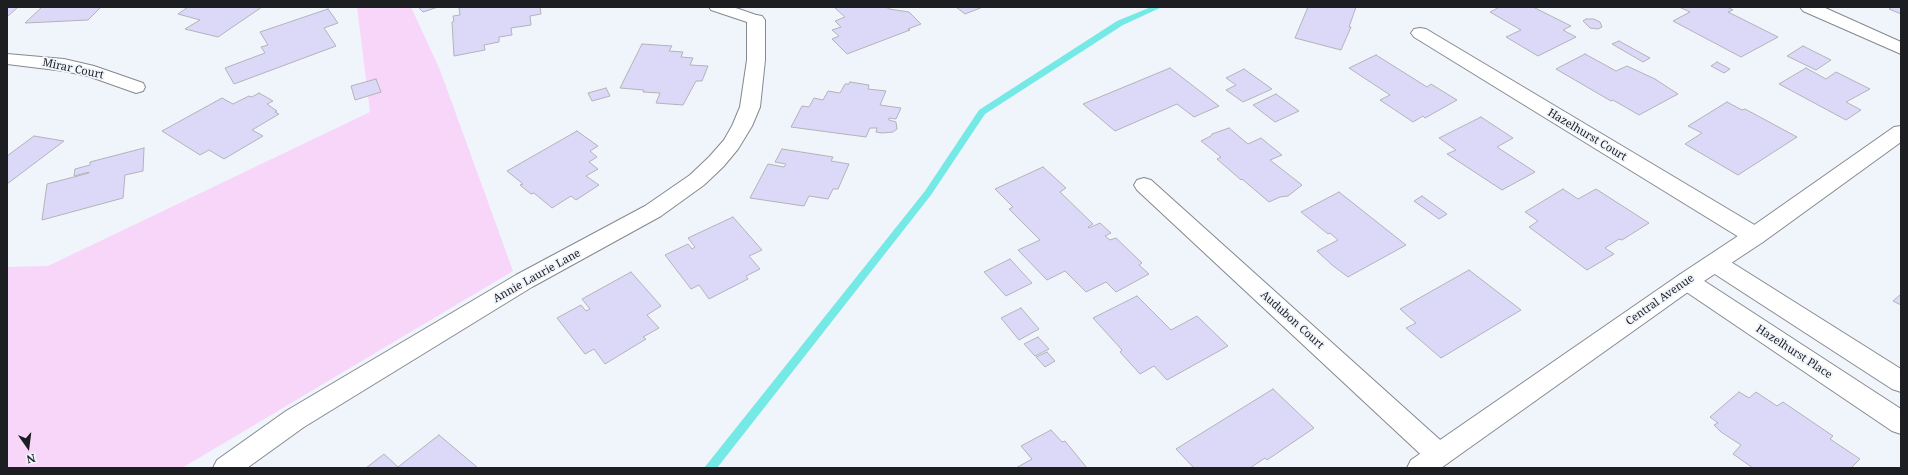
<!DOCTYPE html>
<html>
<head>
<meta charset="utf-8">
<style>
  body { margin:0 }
  #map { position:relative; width:1908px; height:475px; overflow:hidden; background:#f0f4fb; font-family:"Noto Serif",serif }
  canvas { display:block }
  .frame { position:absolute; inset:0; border:8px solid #1d1e21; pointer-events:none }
  .north { position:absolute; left:8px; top:427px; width:40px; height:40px; -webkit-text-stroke:3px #f0f4fb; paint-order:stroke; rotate:166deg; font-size:11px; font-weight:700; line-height:16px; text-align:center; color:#1d1e21 }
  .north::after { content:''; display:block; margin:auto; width:14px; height:18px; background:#1d1e21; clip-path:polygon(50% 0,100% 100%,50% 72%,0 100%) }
</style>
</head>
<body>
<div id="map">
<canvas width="1908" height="475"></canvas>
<div class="frame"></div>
<div class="north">N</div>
</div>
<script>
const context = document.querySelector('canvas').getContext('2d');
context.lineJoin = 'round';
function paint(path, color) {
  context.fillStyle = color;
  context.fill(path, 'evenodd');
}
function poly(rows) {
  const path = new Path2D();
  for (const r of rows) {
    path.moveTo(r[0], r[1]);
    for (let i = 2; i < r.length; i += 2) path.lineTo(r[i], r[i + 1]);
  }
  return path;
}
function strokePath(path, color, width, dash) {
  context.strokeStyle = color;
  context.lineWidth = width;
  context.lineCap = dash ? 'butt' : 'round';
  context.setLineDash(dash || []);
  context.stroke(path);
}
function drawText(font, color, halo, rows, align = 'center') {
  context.font = font + ' "Noto Serif",serif';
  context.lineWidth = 3.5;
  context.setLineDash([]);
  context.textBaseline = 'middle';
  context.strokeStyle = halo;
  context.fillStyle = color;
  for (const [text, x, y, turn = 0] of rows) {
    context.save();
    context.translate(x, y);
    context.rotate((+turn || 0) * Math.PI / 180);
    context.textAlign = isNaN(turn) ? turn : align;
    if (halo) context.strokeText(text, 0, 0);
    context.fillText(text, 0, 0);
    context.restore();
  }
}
const green = poly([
  [357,7,411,7,440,70,513,271,182,468,7,468,7,267,48,266,370,112]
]);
const stream = poly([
  [1151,7,1162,7,1123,25,985,114,931,195,717,468,704,468,925,191,979,110,1117,21,1151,7]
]);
const building = poly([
  [7,7,18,7,7,17,7,7],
  [42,7,101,7,88,20,25,23,42,7],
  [188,7,262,7,218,37,185,29,200,20,178,14,188,7],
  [418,7,438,7,423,12,418,7],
  [464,7,540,7,541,14,530,16,531,25,511,28,512,35,499,37,499,42,484,45,485,50,454,56,452,22,454,21,453,16,460,15,459,8,464,7],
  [839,7,886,7,889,9,909,12,921,24,908,29,910,30,847,54,832,39,839,36,832,30,841,27,835,21,845,17,835,8,839,7],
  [956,7,983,7,965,14,956,7],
  [1308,7,1356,7,1349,27,1351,27,1341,50,1295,38,1308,7],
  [1500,7,1533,7,1571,26,1563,30,1576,37,1538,56,1506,37,1521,30,1490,12,1500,7],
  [1679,7,1727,7,1733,10,1728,12,1778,37,1741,57,1673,21,1690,12,1679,7],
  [1892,7,1901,7,1901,14,1889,9,1892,7],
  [328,9,338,23,324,28,336,46,234,84,225,68,265,53,261,47,268,45,260,32,328,9],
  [1586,19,1594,19,1600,22,1602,27,1598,29,1590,28,1583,21,1586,19],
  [1619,41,1650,58,1643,62,1612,44,1619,41],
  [642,44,672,46,669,51,683,52,681,57,693,58,690,65,708,66,702,81,696,81,683,105,656,103,660,93,643,92,644,90,620,88,642,44],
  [1803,46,1831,60,1816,70,1787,56,1803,46],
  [1585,54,1616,71,1627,66,1655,79,1678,94,1639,115,1613,100,1611,101,1556,69,1585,54],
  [1376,55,1427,87,1431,84,1457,100,1425,118,1423,116,1413,122,1380,100,1390,95,1349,68,1376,55],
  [1717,62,1730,69,1724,73,1711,66,1717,62],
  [1170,68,1219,106,1194,117,1177,104,1115,131,1083,104,1170,68],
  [1806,68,1826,79,1836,72,1870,89,1846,102,1861,110,1846,120,1779,84,1806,68],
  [1244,69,1272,89,1243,102,1226,90,1236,85,1226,78,1244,69],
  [376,79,381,92,355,100,351,86,376,79],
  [850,82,869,85,868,89,886,91,880,105,901,108,896,119,889,118,889,120,896,122,897,129,893,132,882,133,876,132,877,128,870,128,866,137,791,127,802,106,809,107,814,98,823,100,828,91,840,93,845,84,849,84,850,82],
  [606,88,610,96,592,101,588,93,606,88],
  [259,93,273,101,267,104,277,111,275,112,279,114,252,130,263,136,224,159,209,150,200,155,162,131,222,98,233,104,249,96,252,97,259,93],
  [1276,94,1299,111,1275,122,1253,105,1276,94],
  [1727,102,1742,110,1745,109,1797,137,1738,175,1685,144,1702,133,1688,126,1727,102],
  [1481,117,1513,138,1497,147,1535,172,1502,190,1447,154,1456,150,1439,138,1481,117],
  [1229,128,1248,144,1261,138,1282,155,1270,160,1302,185,1288,196,1280,197,1269,202,1242,179,1241,180,1217,159,1221,157,1201,141,1211,136,1212,134,1229,128],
  [577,131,598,146,590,151,597,157,589,162,598,169,586,176,599,185,576,200,571,196,552,208,534,193,531,194,520,185,523,184,507,171,577,131],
  [34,136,64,141,7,184,7,156,34,136],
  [144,148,143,171,125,175,123,198,42,220,47,184,89,173,89,172,74,176,75,169,90,165,90,162,144,148],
  [782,149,833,157,831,161,849,164,838,189,833,189,828,199,809,196,804,206,750,198,768,164,784,167,786,164,775,162,782,149],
  [1043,167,1066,188,1060,192,1093,224,1088,227,1089,228,1100,223,1111,233,1105,236,1110,240,1116,238,1142,263,1139,265,1149,274,1116,292,1106,282,1086,292,1065,271,1047,280,1018,250,1040,240,1009,209,1013,207,995,189,1043,167],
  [1563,189,1578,199,1596,189,1649,223,1622,240,1619,239,1605,248,1614,254,1587,270,1529,227,1538,221,1525,212,1563,189],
  [1339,192,1406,245,1348,277,1332,265,1317,251,1338,240,1330,233,1328,234,1301,212,1339,192],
  [1422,196,1447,214,1439,219,1414,201,1422,196],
  [733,217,762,250,749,256,760,269,746,276,748,279,709,299,699,285,691,289,665,255,688,244,692,249,695,247,688,238,733,217],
  [1010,259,1032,283,1006,296,984,272,1010,259],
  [1469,270,1521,310,1441,358,1406,328,1416,323,1400,309,1469,270],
  [631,272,661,306,647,315,659,328,643,337,646,339,605,364,594,349,585,354,557,318,581,305,586,311,590,309,582,299,631,272],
  [1901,294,1901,305,1893,301,1901,294],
  [1137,296,1171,330,1197,316,1228,346,1167,380,1154,366,1140,374,1120,352,1122,350,1093,318,1137,296],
  [1021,308,1039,329,1019,340,1001,318,1021,308],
  [1038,337,1049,349,1035,356,1024,344,1038,337],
  [1047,352,1055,361,1045,367,1036,357,1047,352],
  [1273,389,1314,428,1267,460,1265,458,1250,468,1194,468,1176,449,1273,389],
  [1739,392,1749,398,1756,392,1777,406,1783,402,1833,436,1830,439,1860,459,1851,468,1753,468,1733,454,1741,445,1721,432,1714,425,1718,423,1710,417,1739,392],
  [1051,430,1062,442,1065,441,1087,468,1016,468,1032,459,1021,446,1051,430],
  [439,435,478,468,366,468,384,454,398,467,439,435]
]);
const service = poly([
  [709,7,733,7,762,17,764,20,762,23,756,25,711,10,709,7]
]);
const minor = poly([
  [756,15,762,16,765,20,765,60,760,107,752,126,738,149,723,167,704,185,661,216,532,287,304,427,247,468,213,468,217,460,286,411,516,275,645,206,690,175,709,157,724,140,732,126,740,107,747,60,747,20,750,16,756,15],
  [1420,28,1426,29,1763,230,1766,236,1763,242,1755,244,1747,242,1414,37,1411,33,1414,29,1420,28],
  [7,54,64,59,94,66,143,83,145,87,143,91,136,93,88,76,64,71,7,64,7,54],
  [1144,178,1151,180,1448,447,1452,455,1448,463,1439,466,1430,463,1137,190,1134,185,1137,180,1144,178],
  [1715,255,1723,257,1901,369,1901,392,1892,389,1707,269,1704,263,1707,257,1715,255],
  [1687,272,1695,275,1901,409,1901,434,1892,431,1679,287,1676,281,1679,275,1687,272]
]);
const tertiary = poly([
  [1800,7,1823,7,1901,42,1901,54,1803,11,1800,7]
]);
const secondary = poly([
  [1901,126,1901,142,1763,242,1695,287,1441,468,1407,468,1411,460,1679,275,1747,230,1894,127,1901,126]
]);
const streetNames = [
  ["Mirar Court",73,69,12],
  ["Hazelhurst Court",1587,135,31],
  ["Annie Laurie Lane",537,276,-29],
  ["Central Avenue",1660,300,-35],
  ["Audubon Court",1292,320,42],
  ["Hazelhurst Place",1794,352,33]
];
paint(green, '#f7d6fa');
paint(stream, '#74e9e6');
paint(building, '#dcd9f8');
strokePath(building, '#b3b2b9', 1);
strokePath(service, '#85898f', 2);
strokePath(minor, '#85898f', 2);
strokePath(tertiary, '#85898f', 2);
strokePath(secondary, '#85898f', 2);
paint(service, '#fff');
paint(minor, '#fff');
paint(tertiary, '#fff');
paint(secondary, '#fff');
drawText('11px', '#1d1e21', '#f0f4fb', streetNames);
</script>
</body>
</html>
